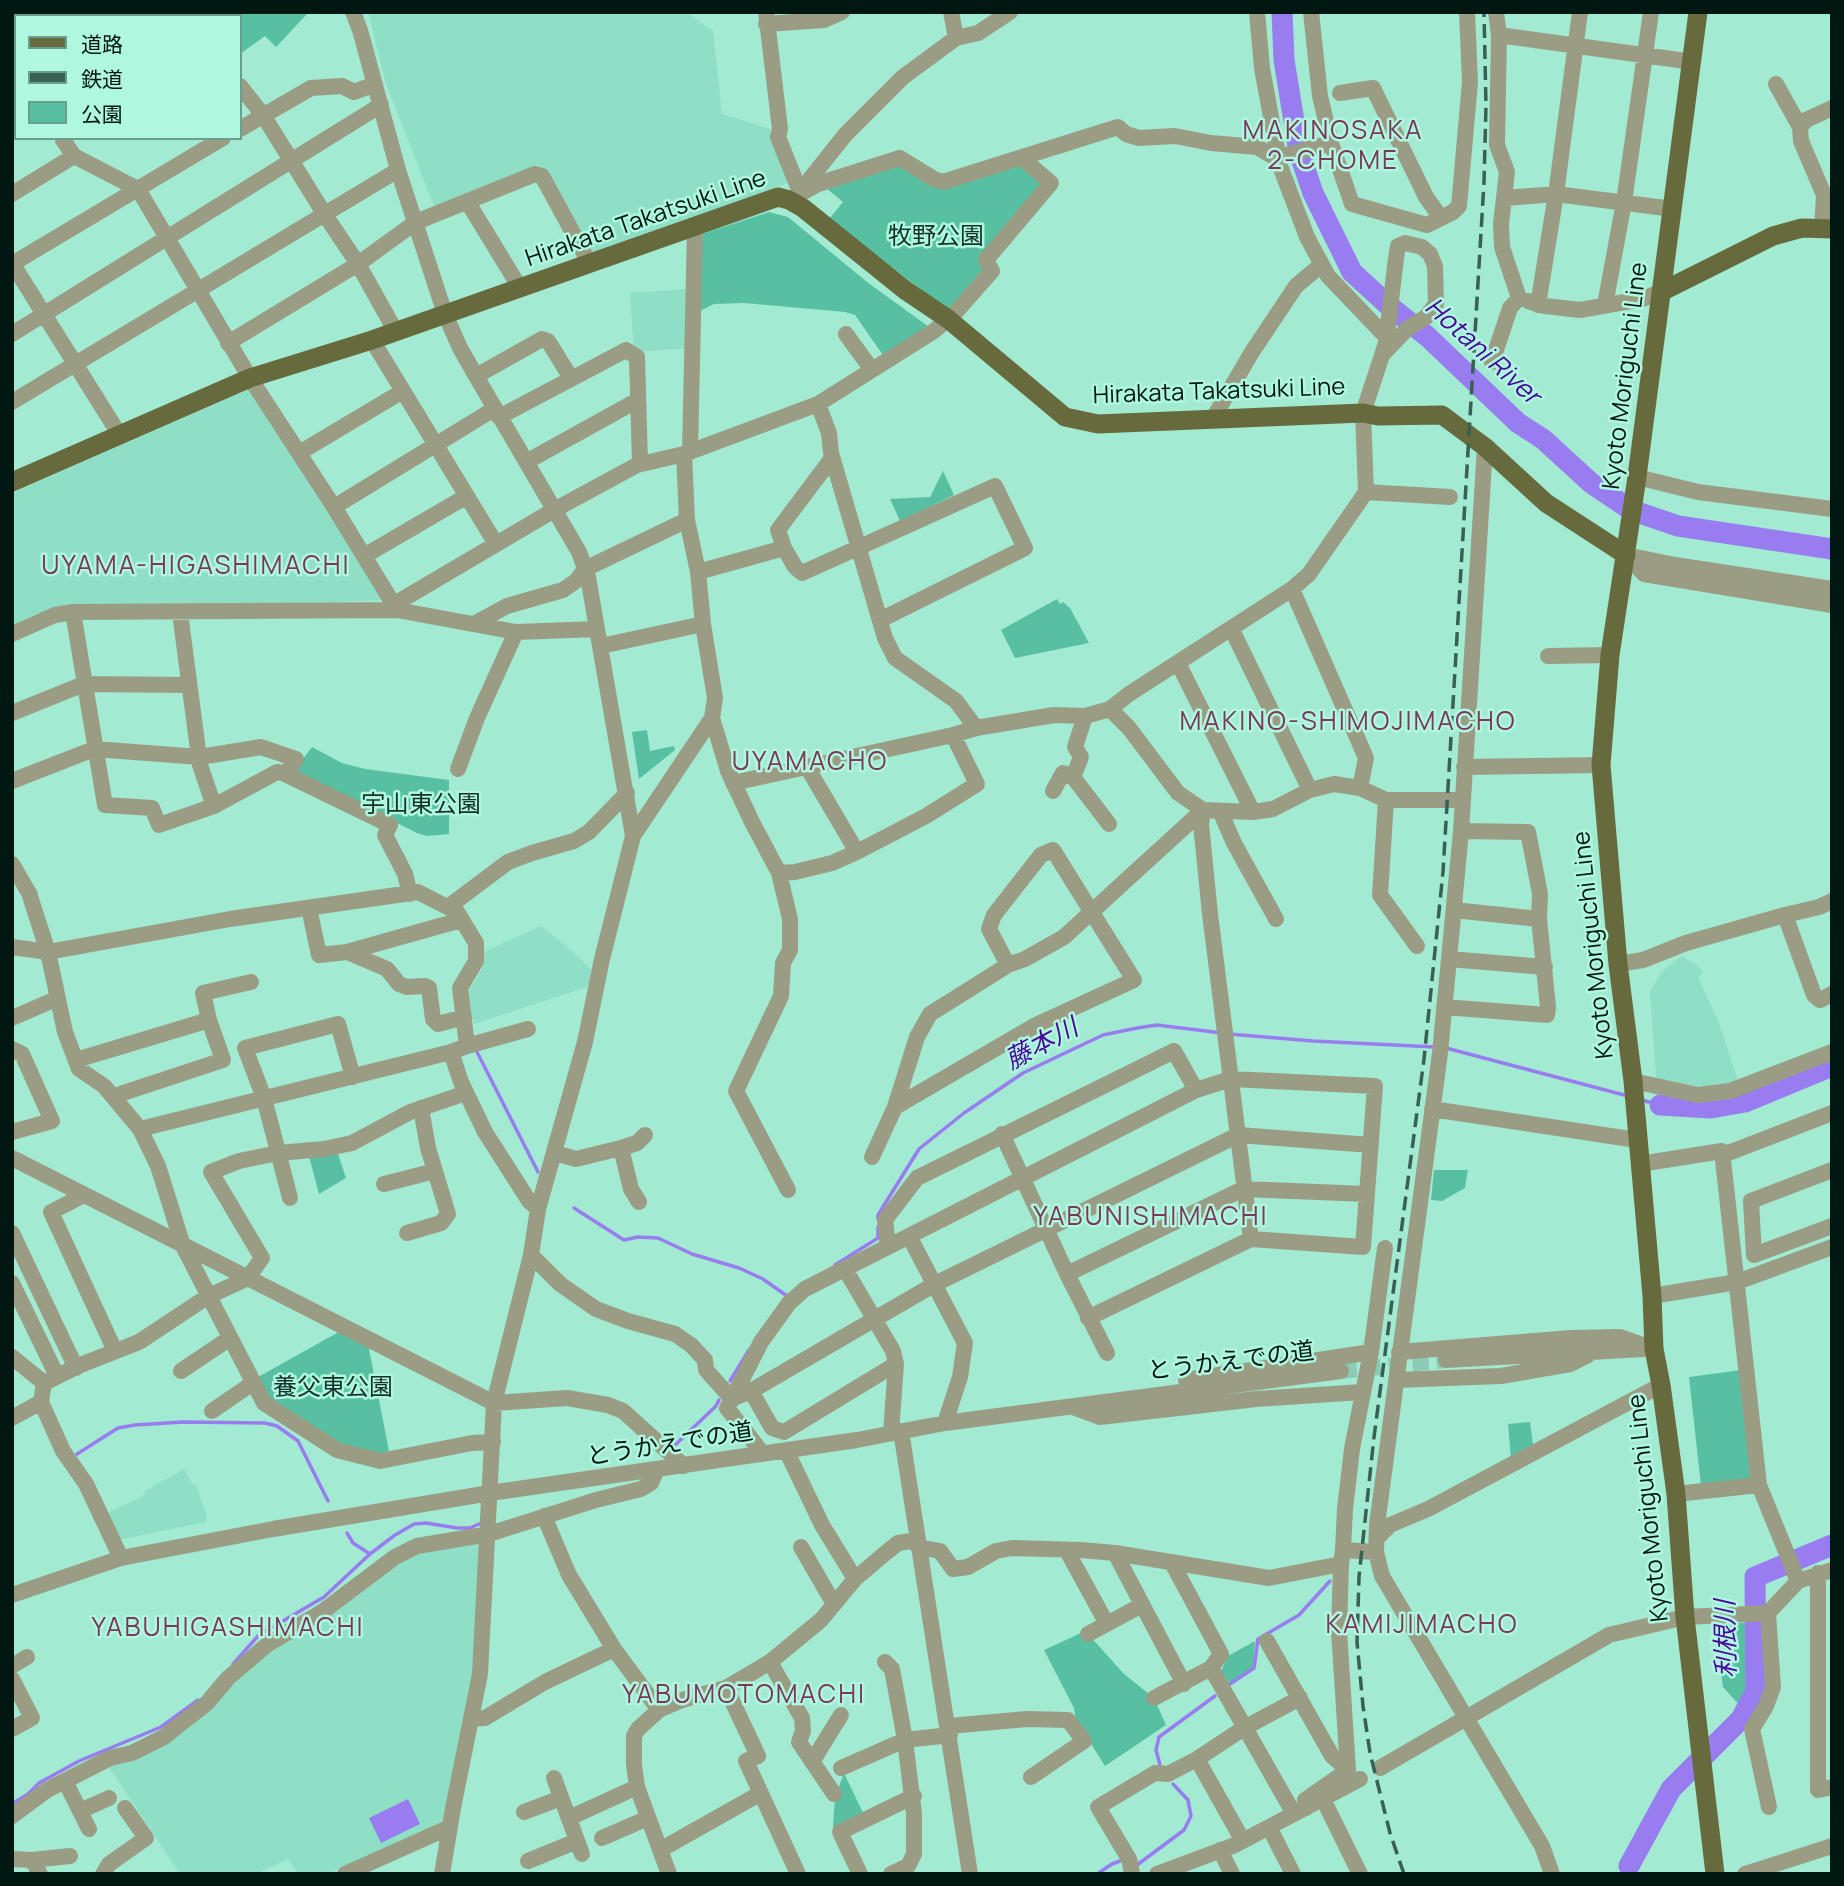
<!DOCTYPE html>
<html>
<head>
<meta charset="utf-8">
<style>
  body { margin:0 }
  #map { position:relative; width:1844px; height:1886px; overflow:hidden; background:#a3ead2; font-family:Manrope,"Noto Sans JP",sans-serif }
  canvas { display:block }
  .frame { position:absolute; inset:0; border:14px solid #001811; pointer-events:none }
  .legend { position:absolute; left:14px; top:14px; width:228px; height:126px; box-sizing:border-box; background:#b0f7df; border:2px solid #6a9e8d; margin:0; padding:9px 12px; list-style:none; font-size:21px; color:#001811 }
  .legend li { display:flex; align-items:center; gap:14px; height:35px }
  .legend b { width:35px; border:2px solid #6a9e8d }
</style>
</head>
<body>
<div id="map">
<canvas width="1844" height="1886"></canvas>
<div class="frame"></div>
<ul class="legend">
<li><b style="height:9px;background:#676a3c"></b>道路</li>
<li><b style="height:9px;background:#386053"></b>鉄道</li>
<li><b style="height:19px;background:#58c0a2"></b>公園</li>
</ul>
</div>
<script>
const context = document.querySelector('canvas').getContext('2d');
context.lineJoin = 'round';
function paint(path, color) {
  context.fillStyle = color;
  context.fill(path, 'evenodd');
}
function poly(rows) {
  const path = new Path2D();
  for (const r of rows) {
    path.moveTo(r[0], r[1]);
    for (let i = 2; i < r.length; i += 2) path.lineTo(r[i], r[i + 1]);
  }
  return path;
}
function strokePath(path, color, width, dash) {
  context.strokeStyle = color;
  context.lineWidth = width;
  context.lineCap = dash ? 'butt' : 'round';
  context.setLineDash(dash || []);
  context.stroke(path);
}
function drawText(font, color, halo, rows, align = 'center') {
  context.font = font + ' Manrope,"Noto Sans JP",sans-serif';
  context.lineWidth = 5;
  context.setLineDash([]);
  context.textBaseline = 'middle';
  context.strokeStyle = halo;
  context.fillStyle = color;
  for (const [text, x, y, turn = 0] of rows) {
    context.save();
    context.translate(x, y);
    context.rotate((+turn || 0) * Math.PI / 180);
    context.textAlign = isNaN(turn) ? turn : align;
    if (halo) context.strokeText(text, 0, 0);
    context.fillText(text, 0, 0);
    context.restore();
  }
}
const built = poly([
  [368,12,686,12,713,31,722,114,770,129,789,183,594,254,540,165,434,206,386,84],
  [688,289,692,348,634,352,630,293],
  [252,388,384,600,235,606,70,606,34,615,12,626,12,493],
  [541,926,565,945,593,971,590,986,474,1024,468,1007,469,991,482,969,484,952],
  [1682,956,1697,965,1703,972,1698,977,1719,1023,1739,1084,1715,1089,1665,1081,1656,1077,1650,992,1661,972],
  [184,1469,192,1483,196,1485,207,1516,205,1522,118,1540,106,1514,143,1496,145,1491],
  [482,1542,474,1678,444,1822,327,1874,298,1874,288,1859,257,1874,180,1874,109,1767,231,1683,267,1652,397,1563,420,1553]
]);
const green = poly([
  [199,12,309,12,276,47,265,36,240,54,240,16,201,16],
  [895,164,937,186,1024,164,1044,181,984,269,949,311,829,219,843,202,826,188],
  [769,212,788,217,867,282,929,327,885,358,855,315,845,312,744,303,714,304,700,311,702,234],
  [943,471,954,495,900,521,890,499,930,497],
  [1057,599,1060,604,1063,602,1070,608,1089,643,1015,658,1001,630],
  [647,730,650,751,674,746,675,750,639,779,632,732],
  [312,747,342,763,365,769,449,780,449,834,427,836,417,833,293,772],
  [338,1154,346,1178,319,1194,309,1156],
  [1434,1170,1468,1170,1465,1188,1442,1201,1431,1200],
  [346,1328,367,1339,389,1451,380,1454,339,1444,271,1400,258,1377],
  [1742,1370,1754,1481,1701,1486,1689,1377],
  [1530,1422,1533,1445,1511,1459,1508,1424],
  [1714,1623,1749,1623,1751,1686,1740,1706,1723,1687],
  [1081,1633,1088,1634,1124,1674,1154,1698,1166,1725,1105,1766,1076,1720,1074,1708,1044,1650],
  [1255,1641,1253,1668,1229,1683,1221,1671,1228,1656],
  [844,1773,864,1815,841,1828,833,1827,835,1797]
]);
const water = poly([
  [408,1799,420,1824,381,1843,369,1818]
]);
const stream = poly([
  [1229,1034,1313,1041,1435,1047],
  [1446,1048,1628,1096],
  [477,1052,538,1172],
  [1642,1100,1660,1105],
  [574,1208,624,1240,638,1237,658,1238,692,1254,739,1268,763,1279,787,1296],
  [878,1219,878,1215,919,1149,964,1113,1023,1073,1103,1035,1137,1028,1157,1025,1222,1033],
  [835,1265,878,1238,878,1227],
  [730,1381,749,1350],
  [674,1446,716,1406,719,1400],
  [77,1454,118,1428,135,1425,183,1422,265,1423,277,1426,298,1441,328,1501],
  [347,1533,353,1543,370,1554],
  [233,1664,259,1635,324,1597,370,1554,395,1535,414,1524,426,1523,457,1528,470,1528,479,1524],
  [1230,1684,1254,1668,1258,1639,1299,1615,1330,1581],
  [1160,1765,1156,1750,1159,1737,1215,1696],
  [12,1804,28,1794,39,1783,79,1761,161,1727,198,1700],
  [1137,1865,1184,1830,1191,1816,1188,1800,1173,1784],
  [1097,1874,1112,1864,1120,1861]
]);
const river = poly([
  [1282,12,1284,60,1299,152,1313,193,1352,272,1388,305,1428,337,1518,423,1543,439,1591,483,1631,510,1678,526,1832,549],
  [1660,1105,1711,1108,1745,1102,1832,1066],
  [1629,1866,1671,1789,1741,1719,1756,1691,1755,1577,1832,1545]
]);
const minorTunnel = poly([
  [1341,1371,1446,1360]
]);
const minor = poly([
  [188,12,191,16],
  [353,12,360,30,398,170,445,314,460,348,476,376,579,552,588,577,633,836,602,959,585,1042,538,1209,531,1255,494,1403,480,1674,453,1808,442,1874],
  [766,12,780,129,778,137,800,192],
  [951,12,956,38],
  [1257,12,1262,68,1280,166,1307,237,1328,276,1391,342],
  [1311,12,1320,96,1331,143,1352,204,1427,225,1453,212,1459,206,1470,82,1467,12],
  [1496,12,1499,35,1497,145,1507,172,1501,224,1502,247,1519,298],
  [17,16,25,12],
  [766,24,824,20,842,12],
  [1499,35,1693,62],
  [1776,84,1800,127],
  [240,86,263,115,325,215,358,264,396,332],
  [1340,93,1373,88,1426,197,1441,218],
  [240,129,311,88,342,86,354,92,375,84],
  [66,138,63,140,74,156,138,189,250,378,334,507,397,610],
  [802,189,845,135,903,77,956,38,978,33,1010,12],
  [12,194,74,156],
  [1505,198,1556,194,1673,209],
  [789,200,818,184,900,158,934,179,943,182,1118,127,1126,134,1139,138,1175,136,1211,143,1257,147,1276,158,1331,143],
  [467,201,520,288],
  [1822,229,1824,195,1801,141,1800,127,1806,120,1832,108],
  [12,263,119,434],
  [12,264,223,138],
  [1528,301,1545,306,1580,310,1642,299,1661,292],
  [1538,305,1556,194,1580,12],
  [1605,305,1624,202,1651,12],
  [12,334,381,105],
  [846,334,872,370],
  [372,340,496,544],
  [228,343,358,264,416,222,535,174,542,176,585,255,586,264],
  [1492,362,1510,308,1519,298],
  [476,376,542,339,548,341,571,378],
  [12,402,398,170],
  [818,404,829,433,831,453,885,638,895,658,956,701,976,728],
  [499,417,626,350,637,357,640,464],
  [1212,420,1252,352,1296,286,1321,265],
  [1485,447,1461,831,1449,959,1440,1053,1377,1525,1376,1552,1382,1576,1542,1846,1552,1874],
  [690,452,695,227],
  [299,453,403,391],
  [832,458,778,530,784,548,795,567,802,573,995,486,1025,548,880,620],
  [526,462,638,400],
  [1637,477,1698,492,1832,509],
  [1366,492,1450,497],
  [334,507,494,409],
  [1626,555,1644,574,1832,605],
  [1626,555,1675,565,1832,589],
  [364,556,467,496],
  [698,572,784,548],
  [1292,589,1309,574,1366,492,1363,413,1386,343,1396,258,1398,246,1405,243,1422,247,1430,254,1435,266,1436,304,1426,317,1407,329,1383,354],
  [393,605,554,510,637,465,684,454,818,404,934,331,955,313,992,271,986,260,1051,183,1022,158],
  [73,612,105,805,152,808,159,825,214,806,277,772,283,773,390,825,385,835,405,874,410,894],
  [180,613,200,765,214,806],
  [474,624,507,606,563,590,576,581,585,569,687,520],
  [1232,630,1310,790],
  [12,634,55,615,73,612,397,610,516,632,597,629],
  [601,646,703,624],
  [1548,656,1610,655],
  [1178,663,1253,812],
  [1110,709,1129,728,1178,793,1203,810,1253,812,1273,809,1310,790,1334,784,1360,788,1386,800,1462,800],
  [12,713,84,684,188,685],
  [1085,716,1075,747,1081,757,1073,777,1109,824],
  [712,718,728,771,752,822,779,873,795,872,832,863,857,852,926,816,977,784,953,735],
  [807,767,857,852],
  [1464,767,1601,765],
  [458,769,477,718,516,632],
  [12,781,94,749,200,757,261,747,296,759,286,774],
  [733,783,953,735,976,728,1054,715,1085,716,1110,709,1129,694,1292,589,1366,758,1360,788],
  [1053,791,1063,773,1073,777],
  [1386,800,1380,895,1417,946],
  [1203,810,1201,824,1210,914,1251,1239],
  [1220,811,1234,843,1276,919],
  [633,836,712,718,715,698,703,624,698,572,687,520,684,454],
  [12,864,29,893,48,952,230,919,418,892,457,912,476,943,476,961,460,988,467,1046,451,1052,140,1129],
  [779,873,790,919,790,950,783,963,781,996,736,1091,788,1190],
  [1832,901,1819,907,1785,915,1814,995,1820,1000,1832,994],
  [448,907,508,862,532,853,574,841,589,832,627,793],
  [309,908,319,955,347,952,461,920],
  [1454,910,1539,919],
  [12,947,48,952,65,1032,79,1069,104,1086,140,1129,158,1166,183,1246,264,1403,337,1450,380,1461,472,1443,493,1442],
  [347,952,387,969,399,984,407,987,425,986,429,988,433,1019,438,1024,464,1017],
  [1449,959,1545,967],
  [1618,964,1643,960,1686,943,1785,915],
  [1444,1007,1547,1015,1548,1007,1539,919,1540,894,1528,832,1461,831],
  [12,1018,56,999],
  [209,1020,203,993,251,982],
  [467,1046,528,1029],
  [12,1049,22,1054,52,1121,12,1132],
  [451,1052,461,1082,485,1132,529,1201,538,1209],
  [76,1060,209,1020,223,1060,114,1096],
  [1633,1081,1698,1095,1730,1091,1832,1052],
  [895,1107,1036,1025,1134,980,1053,850,1041,855,994,915,989,929,1008,965],
  [1432,1109,1637,1140],
  [1002,1134,1067,1274,1107,1353],
  [621,1148,637,1143,645,1135],
  [555,1153,576,1159,621,1148,631,1189,639,1202],
  [1723,1155,1832,1113],
  [872,1157,895,1107,917,1037,930,1014,1008,965,1025,959,1064,937,1203,810],
  [12,1158,494,1403,567,1398,608,1405,623,1411,684,1466],
  [1640,1164,1722,1151,1759,1485,1798,1581],
  [1832,1170,1751,1201,1754,1255,1832,1226],
  [384,1184,435,1171],
  [84,1195,51,1212,115,1351],
  [290,1198,264,1098,245,1048,338,1024,353,1077],
  [12,1233,76,1368],
  [407,1233,441,1223,448,1214,428,1148,421,1108],
  [909,1236,965,1343,960,1377,945,1423],
  [888,1247,885,1220,917,1178,1174,1051,1196,1090,1231,1079,1375,1086,1363,1247,1251,1239,1088,1318],
  [531,1255,560,1284,596,1309,628,1321,675,1334,691,1345,705,1360,706,1370,732,1399,727,1408,763,1454],
  [845,1269,893,1351,896,1364,891,1433],
  [1067,1274,1243,1189,1367,1194],
  [12,1283,57,1376],
  [1652,1296,1737,1282,1832,1247],
  [1399,1352,1571,1338,1620,1337,1654,1349],
  [12,1357,44,1383],
  [1446,1360,1644,1349],
  [181,1371,230,1338],
  [1186,1380,1371,1352],
  [1396,1380,1501,1376,1570,1364,1588,1355],
  [751,1391,772,1428,784,1432,896,1364],
  [732,1399,751,1391,935,1284,1238,1135,1371,1145],
  [732,1399,761,1342,789,1303,805,1289,1196,1090],
  [1073,1407,1100,1417,1256,1399,1362,1392],
  [212,1411,253,1383],
  [12,1418,41,1402],
  [901,1431,970,1874],
  [786,1450,822,1525,855,1579],
  [1676,1494,1759,1485],
  [544,1516,569,1575,614,1649,659,1710],
  [1377,1538,1390,1525,1428,1509,1661,1385],
  [801,1547,834,1604],
  [918,1547,940,1551,953,1569,968,1567,996,1551,1012,1548,1081,1550,1115,1553,1269,1578,1341,1564,1343,1550,1376,1552],
  [1343,1550,1345,1509,1352,1449,1371,1352,1385,1248],
  [1067,1551,1107,1624],
  [1115,1553,1184,1684],
  [121,1558,86,1484,63,1451,41,1402,44,1383,78,1366,139,1342,207,1297,248,1278,262,1258,211,1172,239,1161,278,1153,324,1149,352,1143,410,1112,466,1093],
  [1818,1573,1818,1790,1832,1787],
  [12,1595,121,1558,273,1529,490,1493,857,1440,945,1423,1341,1371],
  [1768,1613,1773,1687,1766,1706,1752,1729,1769,1807],
  [1088,1634,1142,1605],
  [1267,1641,1332,1756,1348,1770],
  [770,1662,802,1718,803,1731,799,1742,834,1794],
  [885,1662,892,1669,905,1740,914,1814,914,1854,908,1866,891,1874],
  [12,1666,27,1657],
  [1211,1668,1294,1814],
  [12,1679,32,1718,12,1729],
  [726,1688,758,1756,746,1761,798,1874],
  [1154,1698,1211,1668,1221,1654,1172,1563],
  [471,1719,485,1718,545,1682,614,1649],
  [949,1726,1027,1719,1068,1720,1084,1741,1031,1777],
  [1197,1759,1243,1841],
  [812,1762,841,1715],
  [841,1768,905,1740,950,1735],
  [1380,1768,1609,1635,1685,1617,1768,1613,1798,1581,1832,1570],
  [554,1778,582,1854],
  [65,1781,89,1829],
  [1323,1799,1360,1874],
  [1306,1808,1305,1800,1348,1770,1339,1631,1341,1564],
  [80,1811,109,1798],
  [524,1812,561,1798],
  [12,1816,47,1790,110,1758,132,1753,164,1737,207,1703,228,1678,268,1644,322,1612,395,1557,417,1546,489,1534,596,1500,641,1489,651,1483,657,1469],
  [569,1818,637,1787],
  [1269,1827,1293,1874],
  [602,1838,648,1818],
  [660,1850,761,1793],
  [1220,1850,1232,1874],
  [12,1859,32,1860,40,1874],
  [32,1860,70,1856],
  [528,1861,577,1841],
  [103,1874,109,1864,146,1838,125,1808],
  [345,1874,450,1827],
  [669,1874,637,1787,634,1765,634,1736,638,1729,659,1710,682,1700,726,1688,770,1662,821,1620,855,1579,882,1556,898,1543,917,1540],
  [860,1874,840,1832,914,1796],
  [1132,1874,1129,1859,1098,1807,1155,1773,1168,1774,1197,1759,1244,1728,1300,1698],
  [1157,1874,1235,1845,1360,1779],
  [1745,1874,1832,1846]
]);
const major = poly([
  [1698,12,1636,484,1610,655,1601,765,1618,964,1633,1081,1652,1296,1654,1349,1661,1385,1676,1494,1685,1617,1715,1874],
  [1661,292,1773,236,1802,228,1832,229],
  [12,482,250,378,372,340,778,197,789,200,803,208,905,290,948,319,1065,417,1098,424,1363,413,1378,416,1442,415,1485,447,1546,503,1626,555]
]);
const rail = poly([
  [1404,1874,1390,1833,1370,1753,1363,1706,1357,1642,1359,1577,1374,1437,1424,1059,1443,872,1484,182,1486,106,1484,12]
]);
const streetNames = [
  ["Hirakata Takatsuki Line",646,219,-19],
  ["Kyoto Moriguchi Line",1626,376,-83],
  ["Hirakata Takatsuki Line",1219,392,-2],
  ["Kyoto Moriguchi Line",1594,945,-96],
  ["とうかえでの道",1231,1362,-7],
  ["とうかえでの道",670,1445,-9],
  ["Kyoto Moriguchi Line",1649,1508,-96]
];
const parkNames = [
  ["牧野公園",936,237],
  ["宇山東公園",421,805],
  ["養父東公園",333,1388]
];
const neighbourhoodNames = [
  ["MAKINOSAKA",1333,132],
  ["2-CHOME",1333,162],
  ["UYAMA-HIGASHIMACHI",196,567],
  ["MAKINO-SHIMOJIMACHO",1348,723],
  ["UYAMACHO",810,763],
  ["YABUNISHIMACHI",1151,1218],
  ["KAMIJIMACHO",1422,1626],
  ["YABUHIGASHIMACHI",228,1629],
  ["YABUMOTOMACHI",744,1696]
];
const waterNames = [
  ["Hotani River",1482,352,42],
  ["藤本川",1042,1045,-28],
  ["利根川",1727,1639,-91]
];
paint(built, '#8edfc6');
paint(green, '#58c0a2');
paint(water, '#987df1');
strokePath(stream, '#987df1', 3.5);
strokePath(river, '#987df1', 21);
strokePath(minorTunnel, '#8bcab5', 16, [16, 8]);
strokePath(minor, '#9a9d84', 16);
strokePath(major, '#676a3c', 19);
strokePath(rail, '#386053', 3.5, [14, 7]);
drawText('24px', '#001811', '#b0f7df', streetNames);
drawText('24px', '#143229', '#b0f7df', parkNames);
context.letterSpacing = '2px';
drawText('26px', '#7b3858', '#b0f7df', neighbourhoodNames);
context.letterSpacing = '0px';
drawText('italic 26px', '#48099a', '#b0f7df', waterNames);
</script>
</body>
</html>
